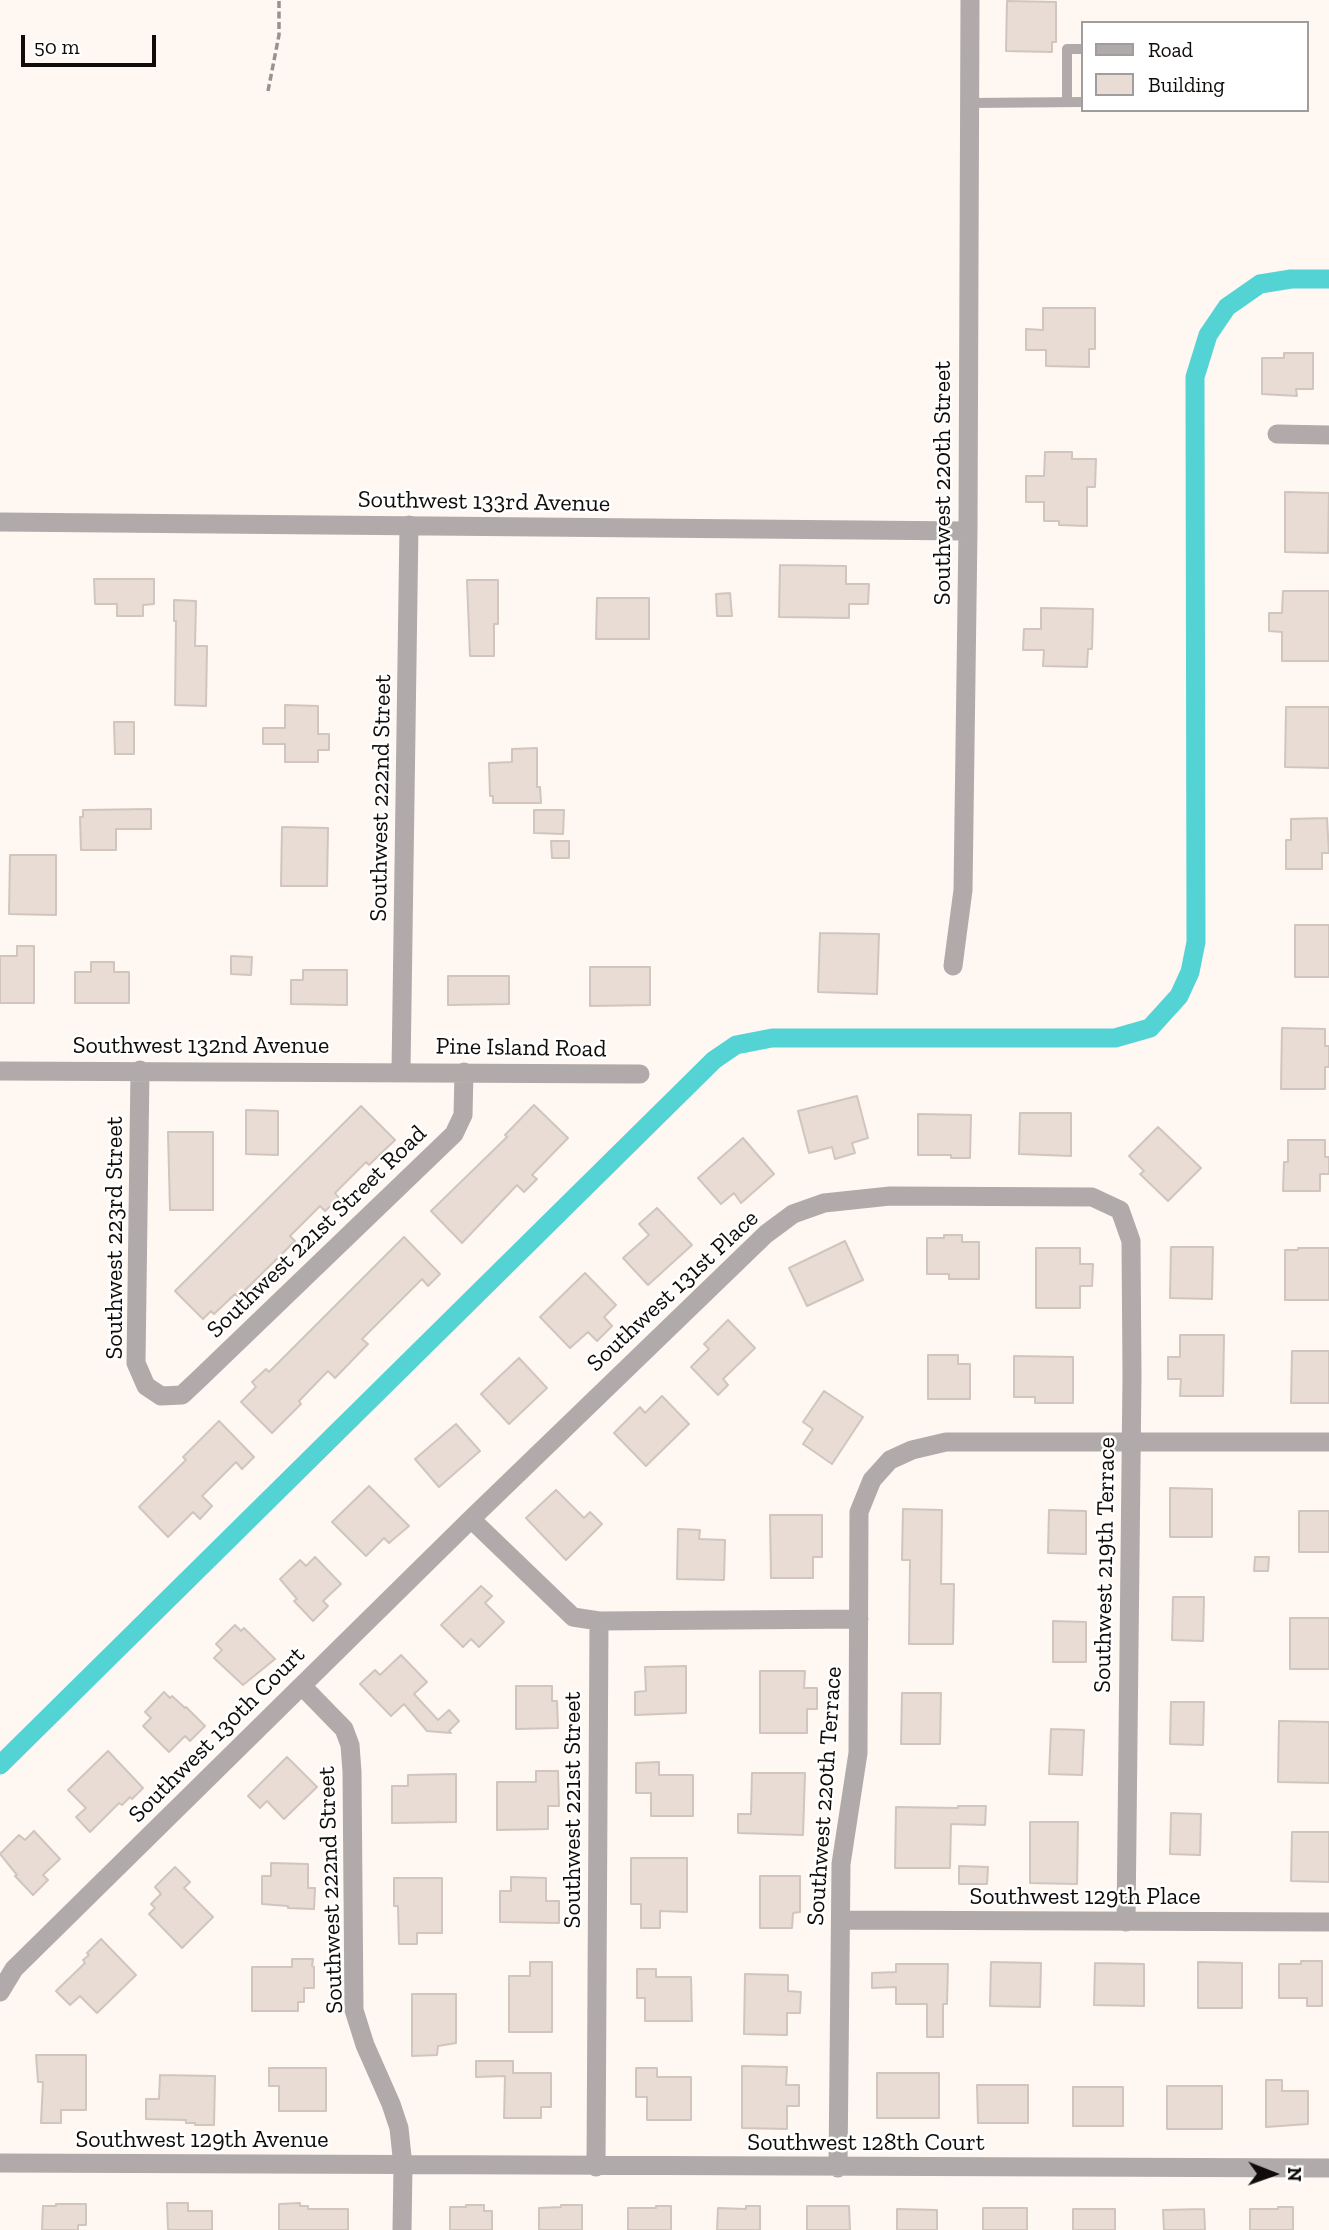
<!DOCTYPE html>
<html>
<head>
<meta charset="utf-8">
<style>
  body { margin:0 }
  #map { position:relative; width:1329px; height:2230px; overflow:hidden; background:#fef7f2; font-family:"Zilla Slab",serif }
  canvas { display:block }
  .legend { position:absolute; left:1081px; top:21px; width:228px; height:91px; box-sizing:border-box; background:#fff; border:2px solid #9f9e9d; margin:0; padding:9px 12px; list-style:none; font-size:21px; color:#100c0a }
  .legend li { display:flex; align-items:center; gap:14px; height:35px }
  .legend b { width:35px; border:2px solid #9f9e9d }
  .north { position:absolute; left:1238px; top:2139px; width:70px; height:70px; -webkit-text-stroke:5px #fff; paint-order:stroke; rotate:91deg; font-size:19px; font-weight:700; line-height:28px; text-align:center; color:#100c0a }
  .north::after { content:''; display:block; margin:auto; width:24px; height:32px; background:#100c0a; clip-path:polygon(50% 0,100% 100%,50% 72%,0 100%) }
  .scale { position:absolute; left:21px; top:35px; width:135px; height:32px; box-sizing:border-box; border:4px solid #100c0a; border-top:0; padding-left:9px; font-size:21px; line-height:24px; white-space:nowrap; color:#100c0a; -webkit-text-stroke:5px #fff; paint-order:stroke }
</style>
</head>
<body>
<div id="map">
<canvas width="1329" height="2230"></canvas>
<ul class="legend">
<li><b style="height:9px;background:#b0aaab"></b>Road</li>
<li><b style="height:19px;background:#e8dcd5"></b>Building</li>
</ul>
<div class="north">N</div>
<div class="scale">50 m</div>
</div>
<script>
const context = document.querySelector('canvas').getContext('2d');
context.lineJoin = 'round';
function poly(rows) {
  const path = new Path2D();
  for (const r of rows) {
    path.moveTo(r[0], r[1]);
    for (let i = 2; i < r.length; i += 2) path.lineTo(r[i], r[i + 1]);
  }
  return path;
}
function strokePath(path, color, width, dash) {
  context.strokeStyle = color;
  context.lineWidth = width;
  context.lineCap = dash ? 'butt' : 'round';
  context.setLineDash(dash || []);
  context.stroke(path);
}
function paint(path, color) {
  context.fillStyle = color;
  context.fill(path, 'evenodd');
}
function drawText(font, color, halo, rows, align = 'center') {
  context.font = font + ' "Zilla Slab",serif';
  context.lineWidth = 5;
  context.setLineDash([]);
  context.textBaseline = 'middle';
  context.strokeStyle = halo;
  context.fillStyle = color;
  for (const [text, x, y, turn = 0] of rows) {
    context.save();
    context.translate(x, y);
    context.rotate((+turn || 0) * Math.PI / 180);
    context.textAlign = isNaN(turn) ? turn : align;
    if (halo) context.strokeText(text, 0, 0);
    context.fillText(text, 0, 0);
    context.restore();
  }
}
const canal = poly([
  [0,1765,714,1060,736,1045,772,1038,1115,1038,1150,1028,1179,996,1190,972,1196,942,1195,377,1208,335,1227,307,1260,284,1291,279,1329,279]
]);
const building = poly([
  [1007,1,1056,2,1056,42,1052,42,1052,52,1006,51,1007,1],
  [1043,308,1095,308,1095,349,1089,349,1089,367,1046,366,1046,350,1026,350,1026,329,1043,330,1043,308],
  [1284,353,1313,353,1313,389,1296,389,1297,396,1262,394,1262,358,1284,358,1284,353],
  [1045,452,1072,452,1072,459,1096,459,1095,487,1087,487,1087,526,1059,525,1059,521,1044,521,1044,502,1026,502,1026,476,1044,476,1045,452],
  [1285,492,1329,493,1328,553,1285,552,1285,492],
  [780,565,846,566,846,584,869,584,868,604,849,604,849,618,779,617,780,565],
  [94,579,154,579,154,604,143,605,143,616,117,616,117,604,95,604,94,579],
  [467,580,498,580,498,624,494,624,494,656,470,656,467,580],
  [1283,591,1329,591,1329,661,1282,661,1282,632,1269,631,1269,613,1282,613,1283,591],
  [730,593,732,616,717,616,716,594,730,593],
  [597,598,649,598,649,639,596,639,597,598],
  [174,600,196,601,195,646,207,646,206,706,175,705,176,621,174,621,174,600],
  [1041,608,1093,609,1092,649,1088,649,1087,667,1043,666,1044,650,1023,650,1024,629,1041,629,1041,608],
  [285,705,318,706,318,734,329,734,329,750,318,750,318,762,285,762,285,744,263,744,263,728,285,728,285,705],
  [1286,707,1329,707,1329,768,1285,767,1286,707],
  [114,722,134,722,134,754,115,754,114,722],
  [537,748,537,787,540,787,541,803,493,803,493,796,490,796,489,763,512,762,512,749,537,748],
  [151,809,151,829,116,829,116,850,81,850,80,817,83,817,83,810,151,809],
  [534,810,564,810,563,834,534,833,534,810],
  [1327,818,1329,853,1322,853,1322,869,1286,869,1286,840,1291,840,1291,819,1327,818],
  [282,827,328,828,327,886,281,886,282,827],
  [551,841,569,841,569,858,552,858,551,841],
  [10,855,56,855,56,915,9,914,10,855],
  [1295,925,1329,925,1329,977,1295,977,1295,925],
  [820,933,879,934,877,994,818,992,820,933],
  [17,946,34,946,34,1003,0,1003,0,956,17,956,17,946],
  [231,956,252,957,251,975,231,974,231,956],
  [91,962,114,962,114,972,129,972,129,1003,75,1003,75,972,91,972,91,962],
  [590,967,650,967,650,1005,590,1006,590,967],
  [303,970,347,970,347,1005,291,1004,291,980,303,980,303,970],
  [448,976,509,976,509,1004,448,1005,448,976],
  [1282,1028,1325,1029,1325,1046,1329,1046,1329,1067,1325,1067,1325,1089,1281,1089,1282,1028],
  [857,1096,868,1138,852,1143,855,1153,835,1159,832,1147,809,1153,798,1111,857,1096],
  [534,1105,568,1138,532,1175,537,1179,524,1192,517,1185,462,1243,431,1211,507,1137,505,1135,534,1105],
  [361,1106,395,1140,369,1165,366,1162,335,1193,339,1198,325,1211,320,1206,290,1236,295,1241,238,1297,235,1294,214,1314,211,1311,203,1319,175,1291,361,1106],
  [246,1110,278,1111,278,1155,246,1154,246,1110],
  [1020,1113,1071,1113,1071,1156,1019,1154,1020,1113],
  [918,1114,971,1115,970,1158,951,1158,951,1155,918,1155,918,1114],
  [1158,1127,1201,1168,1168,1201,1140,1174,1144,1171,1129,1156,1158,1127],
  [168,1132,213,1132,213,1210,170,1210,168,1132],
  [743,1138,774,1174,741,1203,734,1193,721,1204,698,1178,743,1138],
  [1288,1140,1325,1140,1325,1157,1329,1157,1329,1174,1320,1174,1320,1191,1283,1191,1284,1162,1288,1162,1288,1140],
  [657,1208,692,1245,648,1285,623,1258,649,1235,639,1224,657,1208],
  [944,1235,962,1235,962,1242,979,1242,979,1279,949,1279,949,1274,927,1274,927,1238,944,1238,944,1235],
  [404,1237,440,1274,428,1286,422,1279,362,1339,368,1344,335,1378,328,1371,299,1401,301,1404,272,1433,241,1402,256,1387,252,1382,266,1369,269,1372,404,1237],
  [845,1241,863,1280,807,1306,789,1268,845,1241],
  [1171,1247,1213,1247,1212,1299,1170,1298,1171,1247],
  [1036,1248,1080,1248,1080,1264,1093,1264,1092,1286,1080,1286,1080,1308,1036,1308,1036,1248],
  [1298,1248,1329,1248,1329,1300,1285,1300,1285,1250,1298,1250,1298,1248],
  [585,1273,616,1305,604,1317,612,1326,597,1341,588,1332,570,1348,540,1317,585,1273],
  [728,1320,755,1348,723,1379,728,1385,718,1395,691,1367,709,1349,704,1344,728,1320],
  [1180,1335,1224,1335,1223,1396,1180,1396,1181,1379,1168,1379,1168,1357,1180,1357,1180,1335],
  [1292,1351,1329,1351,1329,1403,1291,1403,1292,1351],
  [928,1355,958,1355,958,1364,970,1364,970,1399,928,1399,928,1355],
  [1014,1356,1073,1357,1073,1403,1035,1403,1035,1397,1014,1397,1014,1356],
  [519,1358,547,1388,509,1424,481,1394,519,1358],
  [824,1391,863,1417,832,1464,803,1444,813,1429,803,1422,824,1391],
  [662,1396,689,1424,646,1466,614,1433,640,1407,645,1413,662,1396],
  [219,1421,254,1457,242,1469,236,1462,202,1496,212,1506,200,1519,193,1512,168,1537,139,1507,186,1460,183,1457,219,1421],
  [456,1424,480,1451,439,1487,415,1459,456,1424],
  [369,1486,409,1526,389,1543,384,1538,366,1556,332,1522,369,1486],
  [1170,1488,1212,1489,1212,1537,1170,1537,1170,1488],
  [556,1490,584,1518,590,1512,602,1524,566,1560,526,1518,556,1490],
  [903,1509,942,1510,941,1584,954,1584,953,1644,909,1644,910,1560,902,1560,903,1509],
  [1049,1510,1086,1511,1086,1554,1048,1553,1049,1510],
  [1299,1511,1329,1511,1329,1552,1299,1552,1299,1511],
  [770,1515,822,1515,822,1557,813,1557,813,1578,771,1578,770,1515],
  [678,1529,700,1530,699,1539,725,1540,724,1580,677,1579,678,1529],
  [315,1557,341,1584,323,1601,328,1606,313,1621,294,1601,297,1599,280,1579,300,1560,306,1566,315,1557],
  [1255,1557,1269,1557,1268,1571,1254,1571,1255,1557],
  [481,1586,492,1596,485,1603,504,1622,479,1647,471,1639,463,1647,441,1625,481,1586],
  [1173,1597,1204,1597,1203,1641,1172,1640,1173,1597],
  [1290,1618,1329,1618,1329,1669,1290,1669,1290,1618],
  [1053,1621,1086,1622,1086,1662,1053,1662,1053,1621],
  [235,1625,241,1631,244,1628,275,1659,243,1685,214,1658,222,1650,216,1644,235,1625],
  [401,1655,427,1682,414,1694,438,1720,449,1710,459,1721,449,1731,451,1733,427,1731,404,1704,391,1716,360,1684,375,1670,380,1675,401,1655],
  [686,1666,686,1713,635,1715,635,1692,646,1691,645,1667,686,1666],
  [760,1671,805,1671,804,1688,817,1688,817,1709,807,1709,807,1733,760,1733,760,1671],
  [516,1686,552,1686,552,1701,557,1701,558,1728,516,1729,516,1686],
  [164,1692,170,1698,172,1696,185,1708,186,1707,205,1726,190,1741,185,1736,169,1752,143,1726,151,1718,145,1712,164,1692],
  [902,1693,941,1693,940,1744,901,1744,902,1693],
  [1171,1702,1204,1702,1203,1745,1170,1744,1171,1702],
  [1279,1721,1329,1722,1329,1783,1278,1782,1279,1721],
  [1051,1729,1084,1730,1082,1775,1049,1774,1051,1729],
  [108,1751,143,1788,132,1799,130,1797,122,1805,119,1803,90,1832,76,1817,86,1808,68,1790,108,1751],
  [287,1757,317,1787,284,1819,267,1801,260,1808,248,1796,287,1757],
  [659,1762,659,1775,693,1775,693,1816,651,1816,651,1793,636,1793,636,1763,659,1762],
  [536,1771,558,1771,559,1806,548,1806,548,1829,497,1830,497,1782,536,1782,536,1771],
  [752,1773,805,1773,803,1835,738,1833,738,1814,751,1814,752,1773],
  [456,1774,456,1822,392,1823,392,1786,408,1786,408,1775,456,1774],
  [958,1806,986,1806,985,1825,951,1824,950,1868,895,1868,896,1807,958,1808,958,1806],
  [1171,1813,1201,1814,1200,1855,1170,1854,1171,1813],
  [1030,1822,1078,1822,1077,1884,1030,1883,1030,1822],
  [34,1831,60,1859,43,1875,48,1880,33,1895,15,1876,17,1875,0,1854,19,1835,25,1840,34,1831],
  [1292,1832,1329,1832,1329,1882,1291,1881,1292,1832],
  [631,1858,687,1858,687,1912,660,1911,660,1928,641,1928,641,1904,631,1904,631,1858],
  [271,1863,308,1864,308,1888,315,1888,314,1909,288,1908,288,1906,262,1904,262,1876,271,1876,271,1863],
  [959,1866,988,1867,987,1884,959,1884,959,1866],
  [175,1867,190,1882,184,1888,213,1917,182,1948,149,1914,155,1908,151,1904,161,1894,155,1887,175,1867],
  [760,1876,800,1876,800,1912,793,1913,792,1928,760,1928,760,1876],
  [511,1877,546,1878,546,1901,559,1901,559,1923,500,1922,500,1891,511,1891,511,1877],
  [394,1878,442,1878,442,1933,417,1933,417,1944,399,1944,398,1906,394,1906,394,1878],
  [101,1939,136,1975,97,2013,80,1996,70,2005,56,1991,85,1963,83,1960,89,1955,87,1953,101,1939],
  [292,1959,313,1959,312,1966,314,1967,314,1988,304,1988,304,2002,298,2002,298,2011,252,2011,252,1967,292,1967,292,1959],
  [1301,1961,1322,1961,1322,2006,1307,2006,1307,1998,1279,1998,1279,1964,1301,1964,1301,1961],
  [530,1962,552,1962,552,2032,509,2032,509,1976,530,1976,530,1962],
  [991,1962,1041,1963,1040,2007,990,2006,991,1962],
  [1198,1962,1242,1963,1242,2008,1198,2008,1198,1962],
  [1095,1963,1144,1964,1144,2006,1094,2005,1095,1963],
  [896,1964,948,1964,947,2004,943,2004,943,2037,927,2037,927,2004,896,2004,896,1987,872,1988,872,1973,896,1972,896,1964],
  [637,1969,656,1969,656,1977,691,1977,692,2021,645,2021,645,1998,637,1998,637,1969],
  [745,1974,788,1975,788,1991,801,1992,800,2013,787,2013,787,2035,744,2034,745,1974],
  [412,1994,456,1994,456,2043,438,2046,437,2055,412,2056,412,1994],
  [36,2055,86,2055,86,2110,61,2110,61,2123,41,2123,43,2082,38,2082,36,2055],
  [476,2061,513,2061,513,2073,551,2073,551,2107,541,2107,541,2118,504,2118,505,2076,476,2077,476,2061],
  [742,2066,787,2067,786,2085,799,2085,799,2106,787,2106,787,2129,742,2128,742,2066],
  [269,2068,326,2068,326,2111,279,2111,279,2086,269,2086,269,2068],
  [636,2068,657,2068,657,2077,691,2077,691,2120,647,2120,647,2097,636,2097,636,2068],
  [877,2073,939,2073,939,2118,877,2118,877,2073],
  [160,2075,215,2076,214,2125,195,2125,195,2123,186,2123,186,2120,146,2119,146,2099,159,2099,160,2075],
  [1266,2080,1282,2080,1282,2091,1308,2091,1308,2124,1266,2127,1266,2080],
  [977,2085,1028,2085,1028,2123,978,2123,977,2085],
  [1167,2086,1222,2086,1222,2129,1167,2129,1167,2086],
  [1073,2087,1123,2087,1123,2126,1073,2126,1073,2087],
  [167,2203,188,2203,188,2211,212,2211,212,2230,170,2230,168,2229,167,2203],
  [300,2203,300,2206,308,2206,308,2209,348,2209,348,2230,279,2230,279,2204,300,2203],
  [56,2204,86,2204,86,2225,78,2225,78,2230,42,2230,43,2206,56,2206,56,2204],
  [466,2205,484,2205,484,2211,492,2211,492,2230,450,2230,450,2207,466,2207,466,2205],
  [561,2205,582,2205,582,2230,539,2230,539,2208,561,2207,561,2205],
  [656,2206,671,2206,671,2230,628,2230,628,2208,656,2208,656,2206],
  [746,2206,760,2206,760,2230,717,2230,718,2208,746,2209,746,2206],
  [807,2206,849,2206,850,2230,807,2230,807,2206],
  [1278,2207,1293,2207,1293,2230,1250,2230,1250,2209,1278,2209,1278,2207],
  [983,2208,1027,2208,1027,2230,983,2230,983,2208],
  [897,2209,937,2210,937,2230,897,2230,897,2209],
  [1073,2209,1115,2209,1115,2230,1073,2230,1073,2209],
  [1204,2209,1205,2230,1164,2230,1163,2210,1204,2209]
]);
const path = poly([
  [268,91,279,35,279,0]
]);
const lane = poly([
  [1067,102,1067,49,1082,49],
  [970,103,1082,102]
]);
const street = poly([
  [1277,434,1329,435],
  [0,522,968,531],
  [953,966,963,890,968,531,970,0],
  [140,1070,136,1363,146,1386,161,1396,182,1395,198,1380,454,1134,463,1115,464,1072],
  [0,1071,640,1074],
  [401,1071,409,525],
  [471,1519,573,1617,599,1621,859,1619],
  [302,1686,344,1729,350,1745,352,1772,354,2010,365,2045,391,2104,399,2128,403,2166,402,2230],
  [841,1920,1329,1922],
  [0,1992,14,1969,471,1519,766,1234,793,1214,824,1203,890,1196,1092,1197,1120,1210,1131,1241,1132,1376,1126,1922],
  [0,2163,1329,2168],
  [596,2167,599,1621],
  [838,2168,841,1864,858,1753,859,1512,872,1480,890,1460,912,1450,946,1442,1329,1442]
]);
const streetNames = [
  ["Southwest 220th Street",943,483,-90],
  ["Southwest 133rd Avenue",484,502,1],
  ["Southwest 222nd Street",381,798,-89],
  ["Southwest 132nd Avenue",201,1046],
  ["Pine Island Road",521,1048,1],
  ["Southwest 221st Street Road",317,1232,-44],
  ["Southwest 223rd Street",115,1238,-90],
  ["Southwest 131st Place",673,1291,-43],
  ["Southwest 219th Terrace",1105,1565,-89],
  ["Southwest 130th Court",217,1735,-45],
  ["Southwest 220th Terrace",825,1796,-86],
  ["Southwest 221st Street",573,1810,-90],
  ["Southwest 222nd Street",331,1890,-92],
  ["Southwest 129th Place",1085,1897],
  ["Southwest 129th Avenue",202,2140],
  ["Southwest 128th Court",866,2143]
];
strokePath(canal, '#54d3d5', 19);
paint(building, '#e8dcd5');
strokePath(building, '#d1c5be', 2);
strokePath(path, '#98938f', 3.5, [7, 3.5]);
strokePath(lane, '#b0aaab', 10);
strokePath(street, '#b0aaab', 19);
drawText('24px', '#100c0a', '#fff', streetNames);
</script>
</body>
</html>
